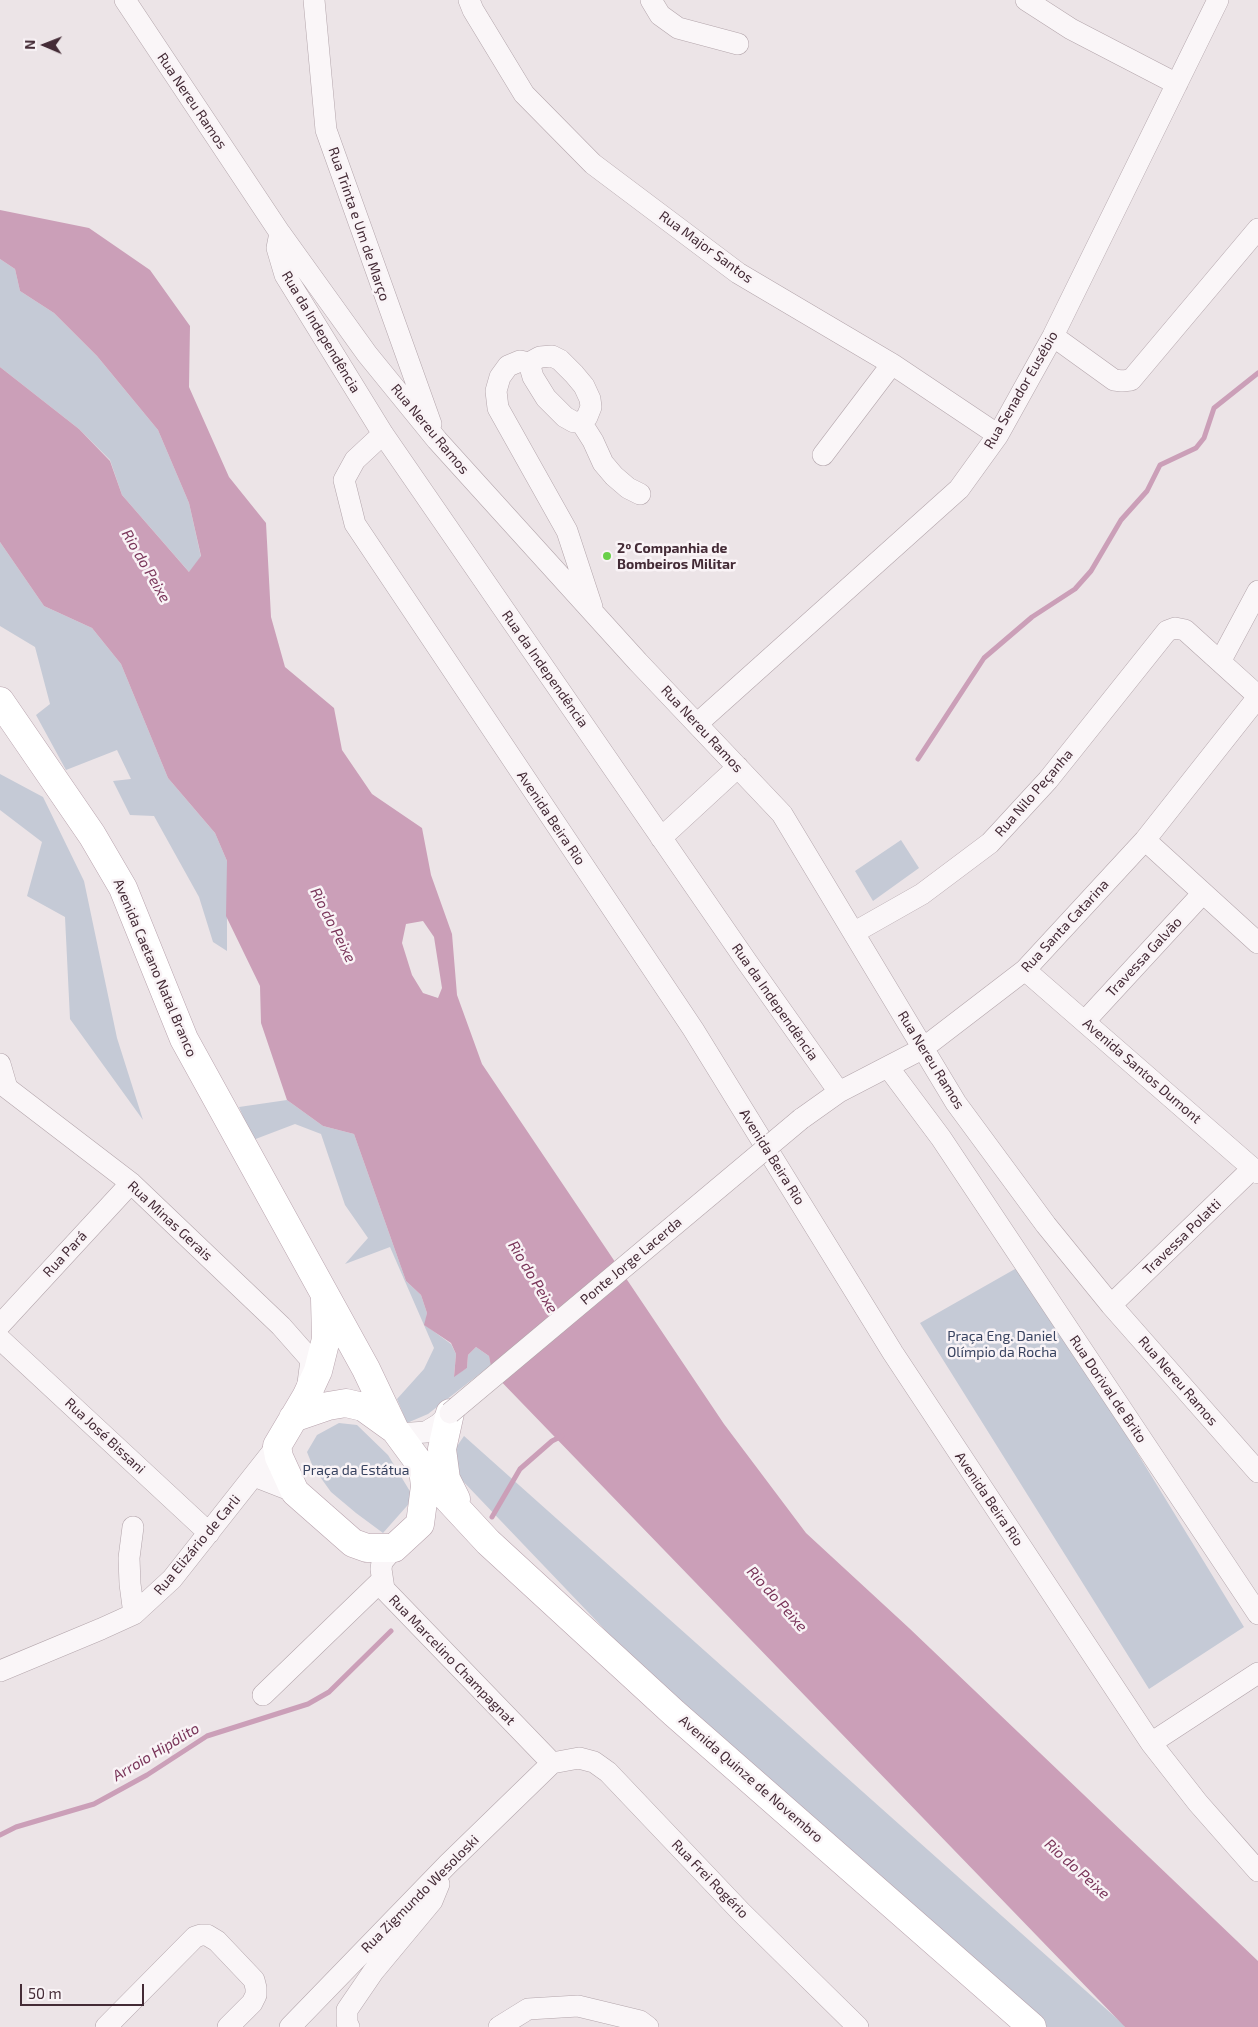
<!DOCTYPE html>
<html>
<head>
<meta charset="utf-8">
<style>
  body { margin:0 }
  #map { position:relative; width:1258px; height:2027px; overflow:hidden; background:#ece4e7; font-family:"Exo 2",sans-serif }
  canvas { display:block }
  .north { position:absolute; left:20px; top:20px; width:50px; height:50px; -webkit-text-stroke:4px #f9f3f6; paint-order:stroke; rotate:271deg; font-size:14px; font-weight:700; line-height:20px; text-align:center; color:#442b36 }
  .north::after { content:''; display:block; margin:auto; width:18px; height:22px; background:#442b36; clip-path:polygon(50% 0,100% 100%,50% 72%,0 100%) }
  .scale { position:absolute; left:20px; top:1984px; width:124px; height:22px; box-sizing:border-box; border:2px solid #442b36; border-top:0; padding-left:6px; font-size:15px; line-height:18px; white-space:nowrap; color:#442b36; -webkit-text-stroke:4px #f9f3f6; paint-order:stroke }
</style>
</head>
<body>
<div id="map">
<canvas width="1258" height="2027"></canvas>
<div class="north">N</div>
<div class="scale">50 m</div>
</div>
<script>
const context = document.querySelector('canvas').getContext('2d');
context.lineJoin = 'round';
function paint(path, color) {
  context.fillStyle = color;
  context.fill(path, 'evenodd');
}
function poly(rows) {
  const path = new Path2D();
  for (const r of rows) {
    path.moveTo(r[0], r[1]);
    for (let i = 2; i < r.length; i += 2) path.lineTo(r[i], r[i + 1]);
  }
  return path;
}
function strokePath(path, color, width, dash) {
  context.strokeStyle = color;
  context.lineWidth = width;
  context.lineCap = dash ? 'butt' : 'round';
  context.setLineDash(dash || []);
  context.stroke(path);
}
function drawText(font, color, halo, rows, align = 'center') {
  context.font = font + ' "Exo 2",sans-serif';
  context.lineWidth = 5;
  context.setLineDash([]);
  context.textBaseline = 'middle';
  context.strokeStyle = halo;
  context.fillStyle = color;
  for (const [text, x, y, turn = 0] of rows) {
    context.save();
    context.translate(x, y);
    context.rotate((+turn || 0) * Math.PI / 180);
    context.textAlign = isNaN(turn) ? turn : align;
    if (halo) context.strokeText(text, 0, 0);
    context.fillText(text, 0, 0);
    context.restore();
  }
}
const green = poly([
  [0,259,15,269,20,291,54,313,97,356,158,430,189,503,201,557,190,573,122,495,110,460,79,429,0,367],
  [0,542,44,606,92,628,121,664,168,778,215,833,227,861,227,951,213,942,199,897,154,816,130,815,113,781,131,779,117,750,66,770,36,715,50,704,35,647,0,626],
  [0,774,43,797,84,881,117,1038,143,1120,70,1019,65,917,27,896,42,842,0,810],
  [901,840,919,868,873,901,855,871],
  [287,1100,323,1126,354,1134,406,1281,421,1295,427,1313,425,1325,451,1344,456,1354,454,1376,467,1368,468,1355,476,1347,489,1356,491,1365,428,1414,407,1423,397,1399,424,1369,434,1348,390,1247,345,1264,368,1238,345,1205,321,1134,295,1124,253,1140,239,1107],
  [1022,1265,1244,1627,1149,1689,920,1323],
  [339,1423,357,1425,388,1455,414,1498,383,1533,356,1513,331,1492,313,1467,307,1452,317,1435],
  [464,1436,1123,2024,1125,2027,1047,2027,630,1656,457,1475,453,1452]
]);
const water = poly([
  [0,210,89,228,150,270,190,326,189,387,229,477,266,523,271,617,285,667,334,708,342,750,372,794,422,828,431,875,452,934,457,995,482,1064,724,1424,806,1533,909,1628,1258,1961,1258,2027,1125,2027,492,1372,489,1356,476,1347,468,1355,467,1368,454,1377,456,1354,451,1343,424,1325,427,1313,421,1295,406,1281,354,1134,323,1126,287,1100,261,1023,260,986,226,916,227,861,215,833,168,778,121,664,92,628,44,606,0,542,0,367,79,429,110,461,122,495,189,572,201,556,189,503,158,430,97,356,54,313,20,291,15,269,0,259],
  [423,921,434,937,442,988,438,998,423,993,412,975,402,943,406,924]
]);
const stream = poly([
  [918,759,984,658,1032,617,1075,589,1091,571,1121,520,1147,491,1160,465,1196,448,1204,438,1214,408,1258,373],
  [492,1517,520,1469,552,1441,562,1436],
  [0,1835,16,1827,94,1804,147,1775,207,1736,308,1704,329,1692,391,1631]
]);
const minor = poly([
  [125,0,280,233,367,354,437,440,638,662,782,814,956,1103,1046,1225,1111,1305,1258,1472],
  [314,0,326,130,431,424],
  [469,0,473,10,524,94,593,164,738,273,892,364,998,435],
  [651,0,660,15,678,28,738,44],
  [1026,0,1071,29,1177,84],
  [280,233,277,248,285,275,383,434,747,962,839,1092],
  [1053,336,1114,380,1122,381,1131,380,1258,229],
  [529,363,533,377,546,398,565,417,574,422,581,422,587,417,591,407,590,399,584,386,574,374,560,360,552,356,540,357,529,363,520,361,508,366,500,377,496,391,498,408,567,531,592,607],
  [581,422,593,441,603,463,614,476,628,488,640,494],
  [383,434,355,460,344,480,355,524,693,1029,893,1353,1151,1743,1198,1803,1258,1871],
  [823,455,892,364],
  [1221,660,1258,591],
  [698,723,959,489,998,435,1053,336,1218,0],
  [661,838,738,767],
  [1145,840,1258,943],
  [855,932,922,894,990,843,1048,780,1167,631,1175,628,1185,630,1258,696],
  [1025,970,1258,1173],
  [1085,1021,1203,893],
  [0,1064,7,1088,131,1183,281,1326,311,1360,308,1383],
  [888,1067,941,1138,1258,1614],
  [801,1119,839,1092,922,1049,1025,970,1145,840,1258,697],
  [1111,1305,1253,1168],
  [0,1325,131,1183],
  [0,1339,209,1533],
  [398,1434,426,1432,439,1424,450,1413],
  [254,1476,295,1492],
  [133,1527,129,1558,130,1584,134,1614],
  [394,1548,382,1562,381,1569,384,1589,552,1763],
  [0,1671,101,1629,134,1614,172,1579,277,1446],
  [263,1695,382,1580],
  [1151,1743,1258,1673],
  [552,1763,579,1758,594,1762,608,1772,741,1912,858,2027],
  [106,2027,195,1937,201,1935,207,1935,217,1941,254,1980,256,1988,256,1995,252,2003,228,2027],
  [290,2027,448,1864,552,1763],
  [349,2027,347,2023,347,2010,373,1972,432,1901,439,1884],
  [499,2027,528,2009,578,2006,640,2021,648,2027]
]);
const major = poly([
  [0,701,92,835,123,888,184,1039,366,1369,394,1428],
  [325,1299,326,1339,318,1371,306,1397,277,1446,279,1457,295,1492,353,1543,367,1548,394,1548,420,1524,425,1486,423,1469],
  [450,1413,442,1449,446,1479,456,1499],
  [293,1418,328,1406,346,1403,363,1407,395,1430,437,1487,488,1542,674,1713,1032,2027]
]);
const minorBridge = poly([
  [450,1413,801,1119]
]);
const markers = [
  [607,556,5,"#69d049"]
];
const streetNames = [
  ["Rua Nereu Ramos",192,101,56],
  ["Rua Trinta e Um de Março",359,224,71],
  ["Rua Major Santos",706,247,36],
  ["Rua da Independência",321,332,59],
  ["Rua Senador Eusébio",1021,390,-60],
  ["Rua Nereu Ramos",430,429,50],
  ["Rua da Independência",545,669,55],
  ["Rua Nereu Ramos",702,729,47],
  ["Rua Nilo Peçanha",1034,793,-49],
  ["Avenida Beira Rio",551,818,56],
  ["Rua Santa Catarina",1065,926,-47],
  ["Travessa Galvão",1144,957,-47],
  ["Avenida Caetano Natal Branco",155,968,67],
  ["Rua da Independência",775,1002,55],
  ["Rua Nereu Ramos",931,1060,58],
  ["Avenida Santos Dumont",1142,1071,41],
  ["Avenida Beira Rio",772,1157,58],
  ["Rua Minas Gerais",170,1221,43],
  ["Travessa Polatti",1182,1237,-44],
  ["Rua Pará",65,1254,-47],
  ["Ponte Jorge Lacerda",631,1261,-40],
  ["Rua Nereu Ramos",1178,1381,49],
  ["Rua Dorival de Brito",1108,1389,56],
  ["Rua José Bissani",105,1436,43],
  ["Avenida Beira Rio",989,1499,56],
  ["Rua Elizário de Carli",197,1545,-50],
  ["Rua Marcelino Champagnat",452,1660,46],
  ["Avenida Quinze de Novembro",751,1779,41],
  ["Rua Frei Rogério",710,1879,46],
  ["Rua Zigmundo Wesoloski",420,1894,-45]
];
const poiNames = [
  ["2º Companhia de",617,548],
  ["Bombeiros Militar",617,564]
];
const parkNames = [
  ["Praça Eng. Daniel",1002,1336],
  ["Olímpio da Rocha",1002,1352],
  ["Praça da Estátua",356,1470]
];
const waterNames = [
  ["Rio do Peixe",146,566,60],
  ["Rio do Peixe",333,925,63],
  ["Rio do Peixe",533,1277,59],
  ["Rio do Peixe",777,1599,48],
  ["Arroio Hipólito",156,1752,-31],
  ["Rio do Peixe",1077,1869,42]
];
paint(green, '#c5cad6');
paint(water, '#cb9fb8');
strokePath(stream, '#cb9fb8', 5);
strokePath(minor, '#b3a5ab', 22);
strokePath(major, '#b8a3ad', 29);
strokePath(minor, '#faf6f8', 21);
strokePath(major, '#fff', 28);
strokePath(minorBridge, '#b3a5ab', 22, []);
strokePath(minorBridge, '#faf6f8', 21);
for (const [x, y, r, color] of markers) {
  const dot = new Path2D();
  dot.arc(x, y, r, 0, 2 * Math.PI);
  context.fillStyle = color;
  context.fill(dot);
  strokePath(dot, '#f9f3f6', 2);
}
drawText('14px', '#442b36', '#f9f3f6', streetNames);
drawText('bold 14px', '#442b36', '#f9f3f6', poiNames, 'left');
drawText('14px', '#384360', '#f9f3f6', parkNames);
drawText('italic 15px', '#793459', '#f9f3f6', waterNames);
</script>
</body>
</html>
